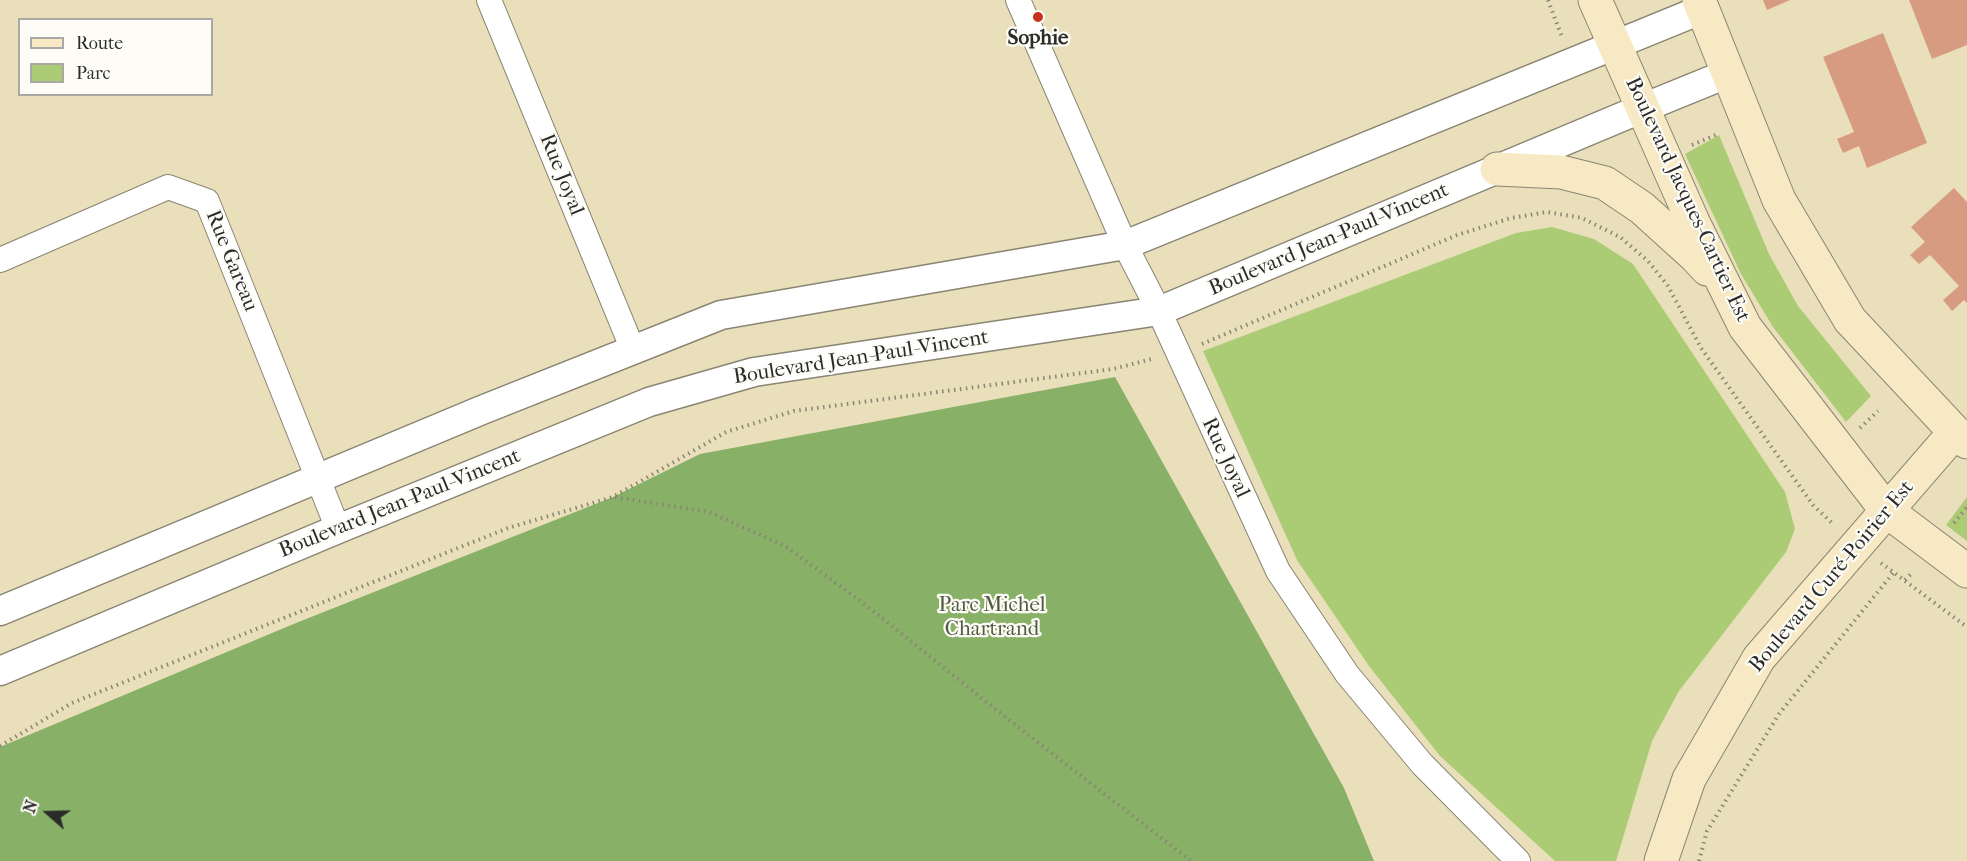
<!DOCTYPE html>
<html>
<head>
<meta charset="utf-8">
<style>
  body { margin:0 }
  #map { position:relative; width:1967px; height:861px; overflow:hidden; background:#e9dfbb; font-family:"IM FELL French Canon",serif }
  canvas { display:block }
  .legend { position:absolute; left:18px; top:18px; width:195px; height:78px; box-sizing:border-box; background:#fdfcf7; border:2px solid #a9a8a5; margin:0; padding:8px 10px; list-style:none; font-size:18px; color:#2b2b2b }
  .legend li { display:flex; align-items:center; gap:12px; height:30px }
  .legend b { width:30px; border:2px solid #a9a8a5 }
  .north { position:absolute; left:18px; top:783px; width:60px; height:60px; -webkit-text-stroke:4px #fdfcf7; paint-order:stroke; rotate:290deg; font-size:16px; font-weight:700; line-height:24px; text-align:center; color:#2b2b2b }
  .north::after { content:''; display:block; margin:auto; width:21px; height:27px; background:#2b2b2b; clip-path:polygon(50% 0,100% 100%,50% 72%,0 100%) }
</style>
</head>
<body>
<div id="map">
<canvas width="1967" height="861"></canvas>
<ul class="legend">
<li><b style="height:8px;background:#f6e9c3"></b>Route</li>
<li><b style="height:16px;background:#abcc75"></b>Parc</li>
</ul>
<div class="north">N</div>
</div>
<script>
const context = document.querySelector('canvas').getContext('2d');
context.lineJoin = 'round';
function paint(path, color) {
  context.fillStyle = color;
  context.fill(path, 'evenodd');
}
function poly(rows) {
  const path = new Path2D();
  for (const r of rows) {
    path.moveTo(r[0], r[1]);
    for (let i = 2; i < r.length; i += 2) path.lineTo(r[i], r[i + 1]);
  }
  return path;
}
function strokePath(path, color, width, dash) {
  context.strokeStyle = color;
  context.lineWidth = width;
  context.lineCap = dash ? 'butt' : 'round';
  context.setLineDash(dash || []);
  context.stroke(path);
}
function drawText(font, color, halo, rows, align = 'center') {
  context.font = font + ' "IM FELL French Canon",serif';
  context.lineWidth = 4.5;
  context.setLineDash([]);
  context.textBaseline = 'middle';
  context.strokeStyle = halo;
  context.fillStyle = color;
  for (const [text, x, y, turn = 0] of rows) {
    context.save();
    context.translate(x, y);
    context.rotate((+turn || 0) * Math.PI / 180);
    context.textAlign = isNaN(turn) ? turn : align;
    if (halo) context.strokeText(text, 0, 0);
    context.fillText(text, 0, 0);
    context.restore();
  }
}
const green = poly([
  [1719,135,1769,254,1798,306,1871,396,1846,422,1773,327,1741,274,1685,154],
  [1552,227,1594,239,1633,264,1785,492,1795,529,1786,552,1679,691,1652,741,1616,861,1555,861,1440,756,1369,666,1297,560,1203,351,1516,233],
  [1967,497,1967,541,1946,525]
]);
const forest = poly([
  [1115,377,1344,788,1374,861,0,861,0,747,296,623,613,497,700,454]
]);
const building = poly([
  [1763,0,1790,0,1767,10],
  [1909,0,1967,0,1967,45,1932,59],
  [1883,33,1927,143,1867,168,1859,146,1843,153,1837,139,1854,132,1823,57],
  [1954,188,1967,202,1967,303,1964,300,1952,311,1943,300,1959,286,1930,255,1919,264,1910,255,1925,242,1911,227]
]);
const path = poly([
  [1548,0,1562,37],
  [1692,145,1718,134],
  [1202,344,1457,235,1511,218,1547,212,1582,218,1620,237,1648,261,1668,286,1701,348,1813,505,1833,524],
  [1860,428,1878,411],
  [615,497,709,512,785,546,858,599,1009,720,1191,861],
  [1954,523,1967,507],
  [1881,563,1967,627],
  [1905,580,1913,572],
  [0,746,72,703,508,528,613,497,726,432,794,411,1113,369,1152,359],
  [1699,861,1707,831,1779,714,1894,572]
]);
const minor = poly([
  [489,0,633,350],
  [1018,0,1125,245,1159,311,1278,571,1347,674,1422,764,1518,861],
  [0,260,168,187,207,201,338,529]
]);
const tertiary = poly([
  [0,611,482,410,721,315,1125,245,1703,9],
  [0,671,338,529,649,402,754,372,1159,311,1643,108,1729,73]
]);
const secondary = poly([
  [1595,0,1693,222,1745,327,1887,511,1967,571],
  [1699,0,1779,200,1850,320,1955,432,1967,442],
  [1497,169,1561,172,1605,183,1642,208,1695,256,1707,269],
  [1661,861,1689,779,1759,658,1955,432]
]);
const markers = [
  [1038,17,6,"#c8321e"]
];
const poiNames = [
  ["Sophie",1038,39]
];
const streetNames = [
  ["Rue Joyal",561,175,68],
  ["Boulevard Jacques-Cartier Est",1687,200,65],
  ["Boulevard Jean-Paul-Vincent",1329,240,-23],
  ["Rue Gareau",231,261,68],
  ["Boulevard Jean-Paul-Vincent",861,358,-9],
  ["Rue Joyal",1225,458,65],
  ["Boulevard Jean-Paul-Vincent",400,504,-22],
  ["Boulevard Curé-Poirier Est",1832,577,-50]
];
const parkNames = [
  ["Parc Michel",992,606],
  ["Chartrand",992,630]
];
paint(green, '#abcc75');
paint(forest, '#88b066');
paint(building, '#d79b81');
strokePath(minor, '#8a8573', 26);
strokePath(tertiary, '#8a8573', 31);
strokePath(secondary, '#8a8573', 35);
strokePath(path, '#8a8573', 4, [1.5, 4.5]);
strokePath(minor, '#fff', 24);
strokePath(tertiary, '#fff', 28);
strokePath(secondary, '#f6e9c3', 33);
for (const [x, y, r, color] of markers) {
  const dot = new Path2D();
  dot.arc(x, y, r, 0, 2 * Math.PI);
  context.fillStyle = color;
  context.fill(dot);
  strokePath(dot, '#fdfcf7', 2);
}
drawText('bold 21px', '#2b2b2b', '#fdfcf7', poiNames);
drawText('21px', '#2b2b2b', '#fdfcf7', streetNames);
drawText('21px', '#515b41', '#fdfcf7', parkNames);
</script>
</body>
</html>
